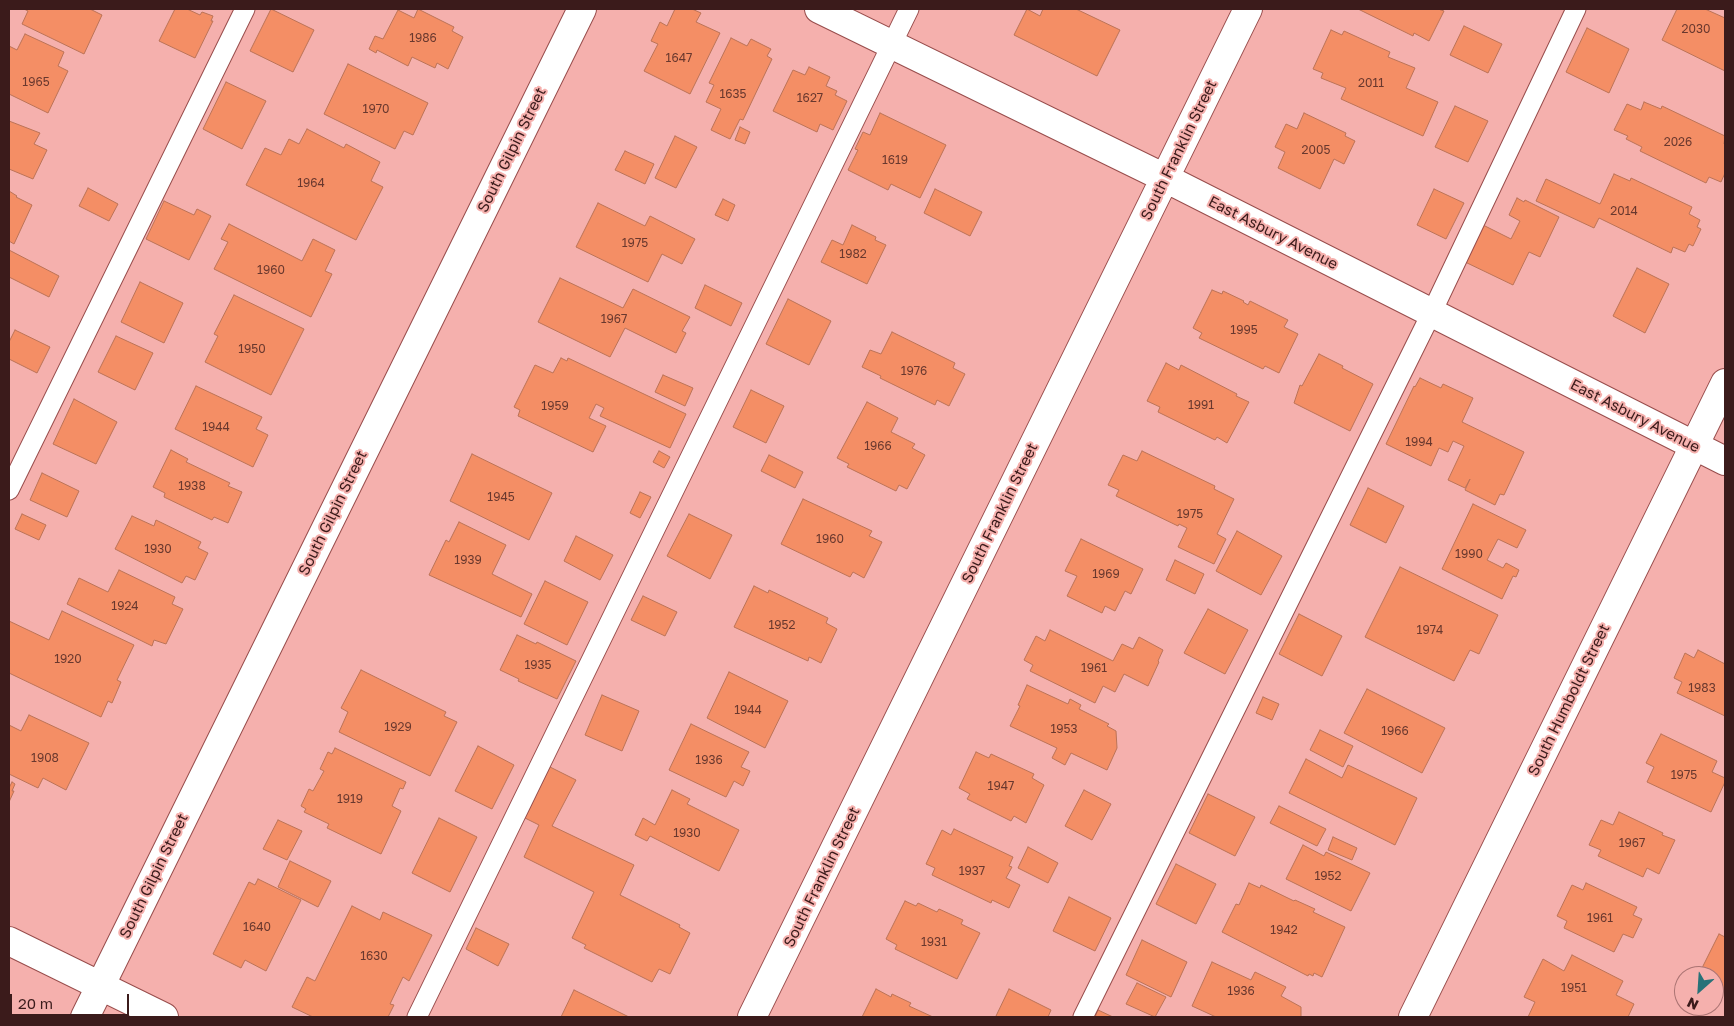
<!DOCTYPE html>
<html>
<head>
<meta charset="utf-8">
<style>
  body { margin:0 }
  #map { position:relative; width:1734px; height:1026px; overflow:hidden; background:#f5b0ad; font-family:"Golos Text",sans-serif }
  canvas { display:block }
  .frame { position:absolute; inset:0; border:10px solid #3b1b1b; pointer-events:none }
  .north { position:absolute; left:1674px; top:966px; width:50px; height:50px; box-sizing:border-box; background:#f5b0ad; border:1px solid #ab7473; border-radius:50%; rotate:206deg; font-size:14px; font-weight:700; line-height:20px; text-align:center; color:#3b1b1b }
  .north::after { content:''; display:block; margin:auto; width:18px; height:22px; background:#287278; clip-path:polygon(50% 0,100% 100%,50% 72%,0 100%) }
  .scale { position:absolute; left:10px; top:994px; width:119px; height:22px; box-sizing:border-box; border:2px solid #3b1b1b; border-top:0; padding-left:6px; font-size:15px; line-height:18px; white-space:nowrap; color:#3b1b1b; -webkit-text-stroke:4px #f5b0ad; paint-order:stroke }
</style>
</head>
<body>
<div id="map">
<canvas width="1734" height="1026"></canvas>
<div class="frame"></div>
<div class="north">N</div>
<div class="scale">20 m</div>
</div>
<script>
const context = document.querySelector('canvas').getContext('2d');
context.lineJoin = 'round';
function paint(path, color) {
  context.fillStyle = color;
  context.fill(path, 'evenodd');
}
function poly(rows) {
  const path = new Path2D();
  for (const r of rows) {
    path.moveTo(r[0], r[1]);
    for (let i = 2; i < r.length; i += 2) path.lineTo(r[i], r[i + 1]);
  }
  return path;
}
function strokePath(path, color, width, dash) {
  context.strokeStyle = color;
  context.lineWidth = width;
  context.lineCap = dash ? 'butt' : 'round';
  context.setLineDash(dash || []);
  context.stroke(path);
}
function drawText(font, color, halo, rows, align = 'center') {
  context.font = font + ' "Golos Text",sans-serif';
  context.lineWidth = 4;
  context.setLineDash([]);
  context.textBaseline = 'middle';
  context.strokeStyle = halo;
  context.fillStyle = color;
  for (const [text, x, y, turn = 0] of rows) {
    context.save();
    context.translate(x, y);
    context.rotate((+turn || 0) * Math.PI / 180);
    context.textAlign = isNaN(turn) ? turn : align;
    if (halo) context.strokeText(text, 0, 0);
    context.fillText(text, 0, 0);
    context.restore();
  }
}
const building = poly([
  [24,9,90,9,102,15,84,54,22,24,28,11,24,9],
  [175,9,187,9,200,15,202,12,213,16,211,21,213,21,195,58,159,41,175,9],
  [271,9,314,30,293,72,250,51,271,9],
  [418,9,454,27,452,31,463,37,448,69,437,63,435,68,412,57,408,66,377,50,376,53,369,49,375,36,383,39,398,10,414,18,418,9],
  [675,9,692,9,701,13,696,22,720,33,690,94,644,71,658,44,651,41,660,22,667,26,675,9],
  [1027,9,1040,16,1043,9,1076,9,1120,30,1097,76,1014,35,1027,9],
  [1358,9,1438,9,1444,11,1429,41,1414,33,1413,36,1358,9],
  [1677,9,1705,9,1725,18,1725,71,1662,40,1677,9],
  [1464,26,1502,44,1488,73,1450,55,1464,26],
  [1587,28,1629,49,1609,93,1566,72,1587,28],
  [1331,30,1342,35,1344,31,1390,52,1388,57,1415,68,1406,88,1438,102,1423,136,1341,99,1346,88,1321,78,1323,73,1313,69,1331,30],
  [25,34,64,52,58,66,68,71,48,113,9,94,9,46,17,50,25,34],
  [731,38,747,46,751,39,771,49,767,56,772,59,743,120,740,119,730,139,711,130,721,109,706,102,714,85,709,83,731,38],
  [348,64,428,103,413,135,404,131,395,149,324,114,348,64],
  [809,67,830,77,826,86,837,91,835,95,847,101,833,130,820,124,817,132,773,111,793,70,805,75,809,67],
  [226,82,266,101,242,149,203,129,226,82],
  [1644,102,1661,109,1662,106,1725,136,1724,144,1725,144,1725,173,1721,182,1709,177,1706,183,1640,151,1642,147,1626,139,1628,136,1614,130,1627,104,1641,110,1644,102],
  [1455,106,1488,121,1468,162,1435,147,1455,106],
  [880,113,946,145,920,198,891,184,888,190,848,170,858,150,855,149,863,132,870,135,880,113],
  [1304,113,1346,133,1345,136,1355,141,1344,164,1334,159,1320,189,1278,168,1285,152,1275,147,1286,124,1297,129,1304,113],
  [9,121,40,133,34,144,47,150,33,179,9,169,9,121],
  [740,127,750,132,745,144,735,140,740,127],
  [307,129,344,148,346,144,380,162,371,181,383,187,356,240,246,185,265,148,281,155,289,139,299,144,307,129],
  [675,136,697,147,676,188,655,178,675,136],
  [625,151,654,164,645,184,615,170,625,151],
  [1614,174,1630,181,1631,178,1692,207,1689,214,1700,220,1697,227,1701,229,1693,246,1689,244,1685,252,1673,247,1671,253,1599,218,1594,228,1536,201,1546,179,1600,204,1614,174],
  [88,188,118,204,109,221,79,206,88,188],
  [935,189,982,212,970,236,924,213,935,189],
  [1434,189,1464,203,1446,239,1417,225,1434,189],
  [9,191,17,196,16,197,32,205,14,244,9,241,9,191],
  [1517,198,1524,202,1525,200,1559,217,1540,257,1529,252,1513,285,1463,261,1481,224,1511,239,1520,221,1509,215,1517,198],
  [723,199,735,205,728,221,715,215,723,199],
  [164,201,194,215,197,209,211,216,189,260,146,239,164,201],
  [598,203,645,226,650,216,695,239,682,264,662,254,648,282,576,247,598,203],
  [229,224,302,261,313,239,335,250,325,271,332,274,311,317,214,269,228,242,221,239,229,224],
  [852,225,876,237,875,240,886,245,867,284,821,262,832,240,843,245,852,225],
  [9,250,59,276,49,297,9,277,9,250],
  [1637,268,1669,284,1645,333,1613,316,1637,268],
  [560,278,623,308,633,289,690,317,682,331,686,333,676,353,625,328,610,357,538,322,560,278],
  [140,282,183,303,164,343,121,322,140,282],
  [705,285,742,303,731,326,695,308,705,285],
  [1212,290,1222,294,1223,291,1244,301,1243,302,1248,305,1250,301,1288,320,1284,327,1298,334,1279,373,1265,366,1263,369,1199,338,1202,333,1193,328,1212,290],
  [234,295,304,329,271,395,205,362,218,336,214,334,234,295],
  [788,299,831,321,809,365,766,344,788,299],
  [15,330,50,347,37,373,9,359,9,342,15,330],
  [892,332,955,363,953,368,965,374,949,406,937,400,935,405,880,378,881,376,862,367,870,350,881,354,892,332],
  [116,336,153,353,135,390,98,372,116,336],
  [1319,354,1343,366,1342,368,1373,384,1350,431,1294,403,1300,385,1302,386,1319,354],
  [561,358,567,361,568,358,686,414,670,448,600,416,604,408,596,404,589,418,606,426,593,452,518,416,520,410,514,407,535,365,553,373,561,358],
  [1166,363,1179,370,1181,365,1237,394,1236,396,1249,402,1227,443,1217,437,1215,440,1158,412,1160,407,1147,401,1166,363],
  [663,375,693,388,685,406,655,392,663,375],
  [1420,378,1441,388,1443,384,1473,398,1462,422,1524,452,1504,495,1500,494,1495,505,1465,490,1470,479,1465,488,1448,480,1464,446,1453,441,1448,452,1439,448,1431,466,1386,444,1414,386,1415,387,1420,378],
  [196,386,262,417,256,429,268,435,253,467,175,429,196,386],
  [751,390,784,406,766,443,733,427,751,390],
  [74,399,117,422,96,464,53,444,74,399],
  [867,402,898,418,891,432,915,444,912,448,925,455,907,489,899,485,896,491,847,467,849,464,837,458,867,402],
  [171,450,188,459,186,462,230,483,228,486,242,492,228,523,214,517,212,520,164,497,165,493,153,487,171,450],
  [659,451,670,457,664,468,653,462,659,451],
  [1142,451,1215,486,1214,489,1234,499,1217,534,1226,539,1214,564,1178,547,1187,528,1179,524,1178,526,1116,496,1119,490,1108,485,1123,455,1137,461,1142,451],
  [472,454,552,493,529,540,450,501,472,454],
  [769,455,803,472,795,488,761,471,769,455],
  [42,473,79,491,67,517,30,500,42,473],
  [1368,488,1404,506,1386,543,1350,525,1368,488],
  [640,492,651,497,640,518,630,513,640,492],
  [803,499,872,531,869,536,882,542,864,578,853,572,850,577,781,544,803,499],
  [1473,504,1526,530,1517,548,1498,539,1487,560,1503,568,1506,563,1519,570,1516,577,1513,576,1502,599,1442,569,1473,504],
  [22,514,46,525,39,540,15,529,22,514],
  [689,514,732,535,710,579,667,556,689,514],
  [132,516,154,526,156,520,201,542,198,548,208,553,195,580,186,576,182,583,115,549,132,516],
  [459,522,506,545,492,574,532,594,521,617,429,575,446,540,449,542,459,522],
  [1237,531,1282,556,1261,595,1216,571,1237,531],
  [576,536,613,555,600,580,564,561,576,536],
  [1081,539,1143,569,1131,594,1125,591,1115,611,1105,606,1102,613,1067,596,1077,576,1065,571,1081,539],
  [1175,560,1204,574,1195,594,1166,580,1175,560],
  [1400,567,1498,615,1479,654,1470,650,1454,681,1365,637,1400,567],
  [119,570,175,597,172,604,183,609,166,644,154,640,152,646,67,604,79,578,108,592,119,570],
  [545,581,588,602,567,645,524,624,545,581],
  [754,586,768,593,769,590,828,618,826,623,837,629,821,663,809,657,808,661,734,627,754,586],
  [643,596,677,612,665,636,631,620,643,596],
  [1208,609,1248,630,1225,674,1184,653,1208,609],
  [62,611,134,645,117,680,121,682,112,703,108,701,101,717,9,673,9,621,49,640,62,611],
  [1299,614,1342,636,1322,676,1279,654,1299,614],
  [1050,630,1113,661,1122,644,1133,649,1139,637,1163,650,1158,661,1159,662,1148,686,1124,674,1115,692,1103,686,1095,703,1030,671,1033,665,1024,660,1036,636,1045,641,1050,630],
  [517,635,536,644,537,642,576,661,557,699,518,681,519,679,500,670,517,635],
  [1698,650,1725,664,1725,716,1677,693,1682,682,1674,678,1685,653,1694,658,1698,650],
  [361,670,446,712,444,716,457,722,430,776,339,732,348,712,341,708,361,670],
  [729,672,788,701,765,748,707,718,729,672],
  [1027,685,1068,704,1070,699,1081,705,1079,709,1109,724,1107,726,1116,731,1117,748,1107,770,1071,753,1065,765,1052,758,1057,748,1010,726,1020,706,1018,705,1027,685],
  [1367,689,1445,728,1422,773,1344,733,1367,689],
  [602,695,639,711,622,751,585,735,602,695],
  [1263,697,1279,704,1272,720,1256,713,1263,697],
  [29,715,89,743,66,790,43,778,38,788,9,774,9,725,21,731,29,715],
  [691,724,749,752,741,767,750,771,743,786,734,781,726,797,669,770,691,724],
  [1320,730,1353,746,1343,767,1310,750,1320,730],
  [1661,734,1717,761,1712,772,1725,778,1725,782,1711,812,1647,782,1654,767,1646,763,1661,734],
  [478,746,514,765,492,809,455,791,478,746],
  [335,748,406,782,403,789,400,788,392,806,401,811,381,854,327,828,329,824,304,812,306,809,301,806,309,789,313,791,324,771,320,769,328,752,332,754,335,748],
  [976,752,989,758,991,754,1034,774,1032,778,1044,785,1026,823,1014,816,1011,821,967,799,970,794,959,788,976,752],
  [1306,759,1342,778,1348,765,1417,798,1395,845,1289,793,1306,759],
  [550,767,576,780,552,826,634,865,620,895,680,925,679,927,690,933,670,974,659,969,652,982,584,948,586,945,572,938,594,892,524,857,539,825,525,818,550,767],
  [12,782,15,784,12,791,14,791,9,802,9,788,12,782],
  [672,790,690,799,687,804,739,830,719,871,650,836,647,841,635,835,643,818,655,825,672,790],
  [1084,790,1111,804,1092,840,1065,826,1084,790],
  [1208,794,1255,817,1235,856,1189,833,1208,794],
  [1279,806,1326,829,1317,846,1270,823,1279,806],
  [1619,812,1663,833,1662,835,1675,840,1659,874,1647,868,1643,877,1598,856,1601,850,1589,845,1601,820,1613,825,1619,812],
  [439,818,477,837,450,892,412,873,439,818],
  [278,820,302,831,287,860,263,849,278,820],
  [954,829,1013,857,1009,866,1012,867,1006,878,1020,885,1009,908,992,900,991,903,932,875,935,868,926,864,942,830,951,835,954,829],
  [1333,837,1357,848,1352,860,1328,850,1333,837],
  [1303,845,1324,856,1326,852,1370,873,1351,911,1286,879,1303,845],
  [1028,847,1058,863,1048,883,1018,868,1028,847],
  [290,861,331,881,318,907,278,887,290,861],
  [1176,864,1216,884,1196,924,1156,904,1176,864],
  [258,879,301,900,266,971,245,960,241,968,213,954,249,882,255,885,258,879],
  [1249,883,1260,888,1261,885,1294,901,1295,900,1315,909,1313,912,1345,927,1322,977,1314,973,1313,976,1309,974,1308,976,1222,932,1236,904,1239,905,1249,883],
  [1586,883,1637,907,1633,915,1642,919,1633,938,1623,934,1614,952,1564,928,1567,921,1557,916,1572,885,1583,890,1586,883],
  [1069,897,1111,918,1095,951,1053,931,1069,897],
  [905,901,916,906,918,903,937,912,939,909,963,920,961,924,980,933,957,979,895,949,897,945,886,939,905,901],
  [352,906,380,920,383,912,432,935,409,981,403,977,390,1004,394,1005,388,1017,313,1017,292,1007,307,977,315,981,352,906],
  [476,928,509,944,498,966,466,949,476,928],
  [1719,934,1725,937,1725,992,1714,986,1714,976,1698,976,1719,934],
  [1142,940,1187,962,1171,997,1126,975,1142,940],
  [1572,955,1623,981,1616,995,1634,1004,1628,1017,1528,1017,1535,1002,1524,997,1543,959,1564,971,1572,955],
  [1212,962,1251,980,1255,972,1286,987,1281,996,1301,1007,1301,1017,1216,1017,1192,1006,1212,962],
  [1137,983,1166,997,1155,1017,1126,1004,1137,983],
  [876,989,891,997,892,994,911,1003,909,1006,933,1017,862,1017,876,989],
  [1009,989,1051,1010,1048,1017,999,1017,996,1016,1009,989],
  [574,990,629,1017,561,1017,574,990],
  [1098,1010,1113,1017,1095,1017,1098,1010]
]);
const service = poly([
  [9,490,245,9],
  [417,1017,909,9],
  [1083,1017,1432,312,1576,9]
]);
const minor = poly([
  [9,941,164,1017],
  [85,1017,582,9],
  [1413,1017,1725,383]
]);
const tertiary = poly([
  [819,9,1165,178,1725,461],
  [752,1017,1248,9]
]);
const numberNames = [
  ["2030",1696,29],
  ["1986",423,38],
  ["1647",679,58],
  ["1965",36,82],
  ["2011",1371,83],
  ["1635",733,94],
  ["1627",810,98],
  ["1970",376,109],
  ["2026",1678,142],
  ["2005",1316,150],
  ["1619",895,160],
  ["1964",311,183],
  ["2014",1624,211],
  ["1975",635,243],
  ["1982",853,254],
  ["1960",271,270],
  ["1967",614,319],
  ["1995",1244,330],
  ["1950",252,349],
  ["1976",914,371],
  ["1991",1201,405],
  ["1959",555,406],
  ["1944",216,427],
  ["1994",1419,442],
  ["1966",878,446],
  ["1938",192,486],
  ["1945",501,497],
  ["1975",1190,514],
  ["1960",830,539],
  ["1930",158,549],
  ["1990",1469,554],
  ["1939",468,560],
  ["1969",1106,574],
  ["1924",125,606],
  ["1952",782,625],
  ["1974",1430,630],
  ["1920",68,659],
  ["1935",538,665],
  ["1961",1094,668],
  ["1983",1702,688],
  ["1944",748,710],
  ["1929",398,727],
  ["1953",1064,729],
  ["1966",1395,731],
  ["1908",45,758],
  ["1936",709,760],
  ["1975",1684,775],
  ["1947",1001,786],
  ["1919",350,799],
  ["1930",687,833],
  ["1967",1632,843],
  ["1937",972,871],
  ["1952",1328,876],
  ["1961",1600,918],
  ["1640",257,927],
  ["1942",1284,930],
  ["1931",934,942],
  ["1630",374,956],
  ["1951",1574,988],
  ["1936",1241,991]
];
const streetNames = [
  ["South Gilpin Street",512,150,-64],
  ["South Franklin Street",1179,150,-64],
  ["East Asbury Avenue",1273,233,27],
  ["East Asbury Avenue",1635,416,27],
  ["South Gilpin Street",333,513,-64],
  ["South Franklin Street",1000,513,-64],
  ["South Humboldt Street",1569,700,-64],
  ["South Gilpin Street",154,876,-64],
  ["South Franklin Street",822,877,-64]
];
paint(building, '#f48e65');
strokePath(building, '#bb7357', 1);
strokePath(service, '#984d4c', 21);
strokePath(minor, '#984d4c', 30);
strokePath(tertiary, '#984d4c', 30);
strokePath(service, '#fff', 19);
strokePath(minor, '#fff', 28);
strokePath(tertiary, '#fff', 28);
drawText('12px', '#69382e', null, numberNames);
drawText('15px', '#3b1b1b', '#f5b0ad', streetNames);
</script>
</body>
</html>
